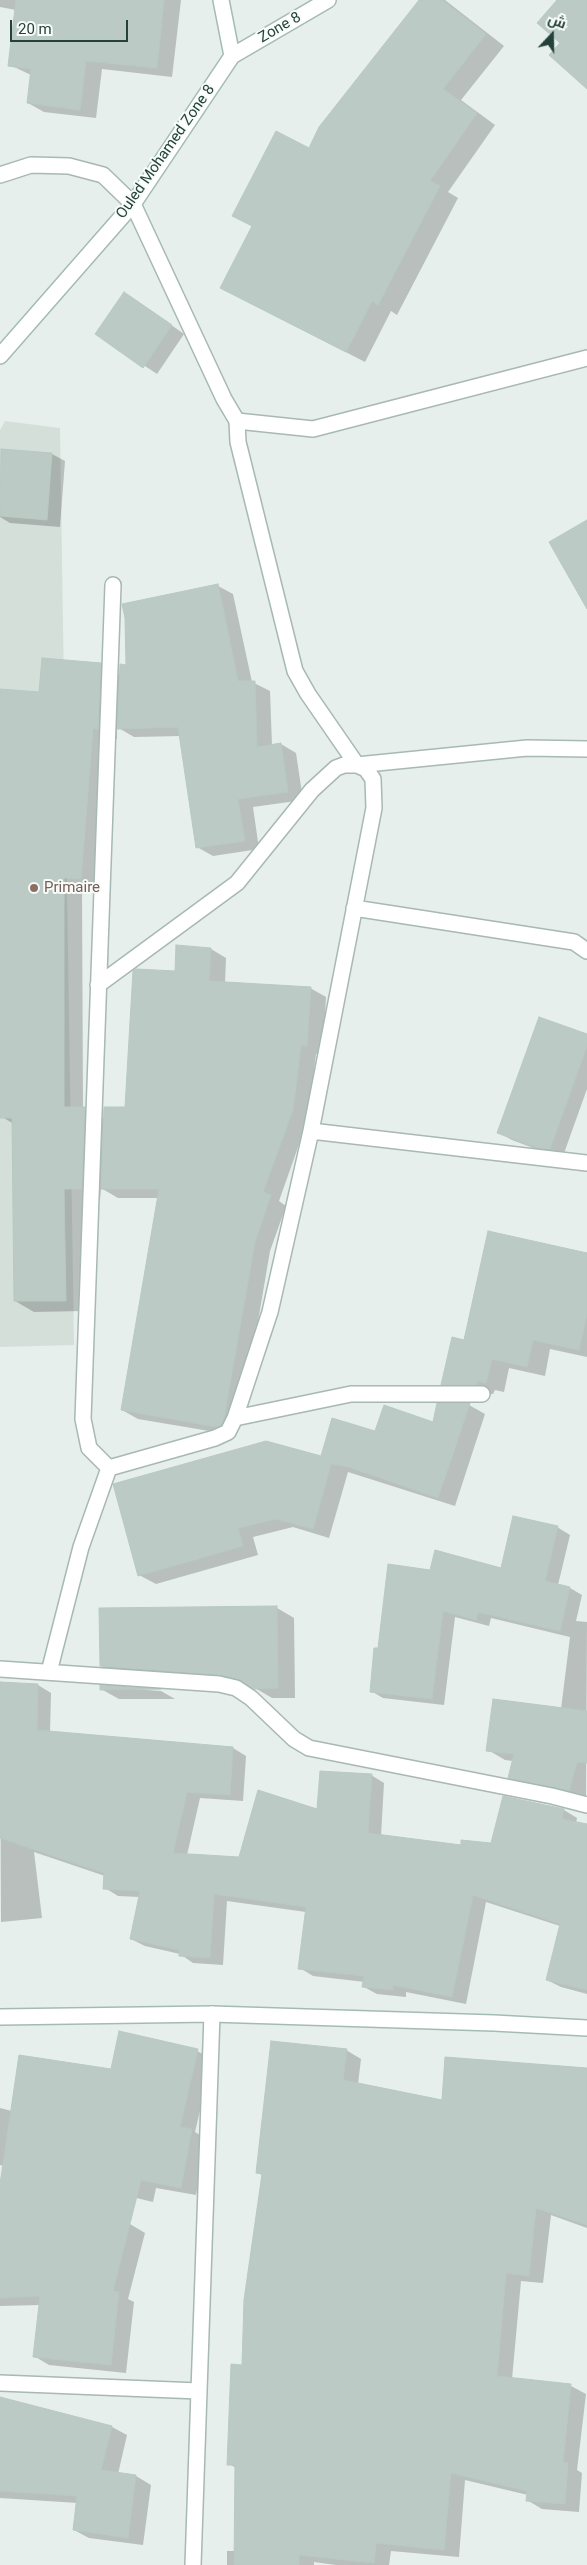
<!DOCTYPE html>
<html>
<head>
<meta charset="utf-8">
<style>
  body { margin:0 }
  #map { position:relative; width:587px; height:2565px; overflow:hidden; background:#e6efeb; font-family:Roboto,Cairo,sans-serif }
  canvas { display:block }
  .north { position:absolute; left:527px; top:10px; width:50px; height:50px; -webkit-text-stroke:4px #f7fbf9; paint-order:stroke; rotate:21deg; font-size:14px; font-weight:700; line-height:20px; text-align:center; color:#24423a }
  .north::after { content:''; display:block; margin:auto; width:18px; height:22px; background:#24423a; clip-path:polygon(50% 0,100% 100%,50% 72%,0 100%) }
  .scale { position:absolute; left:10px; top:20px; width:118px; height:22px; box-sizing:border-box; border:2px solid #24423a; border-top:0; padding-left:6px; font-size:15px; line-height:18px; white-space:nowrap; color:#24423a; -webkit-text-stroke:4px #f7fbf9; paint-order:stroke }
</style>
</head>
<body>
<div id="map">
<canvas width="587" height="2565"></canvas>
<div class="north">ش</div>
<div class="scale">20 m</div>
</div>
<script>
const context = document.querySelector('canvas').getContext('2d');
context.lineJoin = 'round';
function paint(path, color) {
  context.fillStyle = color;
  context.fill(path, 'evenodd');
}
function poly(rows) {
  const path = new Path2D();
  for (const r of rows) {
    path.moveTo(r[0], r[1]);
    for (let i = 2; i < r.length; i += 2) path.lineTo(r[i], r[i + 1]);
  }
  return path;
}
function strokePath(path, color, width, dash) {
  context.strokeStyle = color;
  context.lineWidth = width;
  context.lineCap = dash ? 'butt' : 'round';
  context.setLineDash(dash || []);
  context.stroke(path);
}
function drawText(font, color, halo, rows, align = 'center') {
  context.font = font + ' Roboto,sans-serif';
  context.lineWidth = 4;
  context.setLineDash([]);
  context.textBaseline = 'middle';
  context.strokeStyle = halo;
  context.fillStyle = color;
  for (const [text, x, y, turn = 0] of rows) {
    context.save();
    context.translate(x, y);
    context.rotate((+turn || 0) * Math.PI / 180);
    context.textAlign = isNaN(turn) ? turn : align;
    if (halo) context.strokeText(text, 0, 0);
    context.fillText(text, 0, 0);
    context.restore();
  }
}
const built = poly([
  [5,421,60,428,74,1345,0,1347,0,430]
]);
const shadow = poly([
  [0,0,181,0,172,77,102,69,96,118,44,112,28,103,31,75,10,65,16,10,0,7],
  [420,0,445,0,504,46,461,100,495,125,448,192,458,198,397,315,391,311,365,362,241,298,309,149],
  [137,301,184,334,157,374,97,334],
  [3,450,52,454,65,461,60,527,10,523,0,517],
  [218,586,233,594,252,682,270,691,272,746,281,744,296,753,303,800,253,807,259,849,213,856,197,847,181,736,134,737,117,727,117,739,112,739,99,889,82,888,83,1108,104,1119,126,1108,176,972,211,949,226,958,225,984,310,988,326,997,323,1054,316,1054,308,1119,279,1201,286,1206,270,1251,240,1427,233,1435,138,1419,122,1410,159,1198,118,1198,101,1188,100,1200,83,1200,84,1311,34,1312,15,1301,14,1124,2,1117,0,690,40,694,100,664,120,675,127,666],
  [587,1035,587,1089,563,1156,552,1155,512,1140,499,1133],
  [587,1254,587,1357,550,1349,545,1376,509,1368,504,1392,495,1390,493,1394,460,1394,443,1384,465,1341],
  [469,1405,485,1414,455,1506,348,1472,329,1538,293,1527,253,1537,258,1555,156,1584,139,1575,322,1458,376,1432,434,1424],
  [557,1527,570,1535,558,1585,570,1588,582,1595,576,1621,587,1622,586,1800,526,1787,509,1777,513,1761,505,1760,488,1750,561,1709,570,1637,491,1618,489,1626,455,1617,444,1705,383,1698,371,1691,379,1650,431,1571,502,1569],
  [277,1608,294,1618,295,1698,272,1698,255,1688,238,1684,118,1676,101,1666],
  [0,1683,38,1685,51,1693,50,1733,233,1748,246,1756,243,1801,200,1798,187,1855,240,1858,371,1775,384,1783,381,1836,462,1846,492,1844,564,1810,577,1818,576,1823,587,1825,587,1994,561,1987,547,1980,560,1926,486,1902,466,2004,406,1992,406,1997,377,1994,364,1987,365,1982,313,1976,300,1968,306,1912,227,1901,223,1965,193,1963,180,1954,145,1946,131,1939,140,1897,118,1896,105,1888,105,1876,34,1852,42,1918,1,1922],
  [101,1687,161,1691,175,1699,119,1699,101,1689],
  [346,2050,361,2059,358,2084,443,2101,587,2069,587,2228,551,2215,543,2283,521,2281,512,2379,571,2386,586,2394,577,2470,582,2473,579,2512,542,2509,527,2500,528,2495,465,2480,459,2557,391,2551,389,2565,336,2565,314,2562,314,2565,227,2565,227,2551,235,2551,236,2468,229,2464,243,2366,263,2176,258,2172],
  [197,2051,212,2059,195,2132,207,2139,196,2195,156,2188,153,2202,0,2165,0,2108,12,2111,112,2070],
  [0,2216,130,2224,145,2233,128,2299,134,2302,126,2373,49,2365,34,2356,40,2305,0,2306],
  [0,2398,112,2427,127,2435,118,2474,136,2476,151,2485,143,2545,89,2538,74,2530,78,2503,0,2498]
]);
const building = poly([
  [16,0,164,0,157,68,86,61,80,110,27,103,31,69,8,66,16,0],
  [419,0,442,0,486,34,443,89,477,113,430,181,440,186,378,305,372,301,346,352,220,288,252,226,232,216,276,131,309,148,319,127,419,0],
  [557,0,587,0,587,89,549,55,560,43,537,23,557,0],
  [124,292,172,325,143,368,95,334,124,292],
  [1,449,52,453,47,520,0,516,1,449],
  [587,520,587,609,549,542,587,520],
  [218,584,238,681,255,681,257,747,281,743,288,792,238,799,245,841,196,848,178,727,117,729,120,664,126,665,125,618,122,604,218,584],
  [42,658,101,663,98,729,93,729,81,879,64,878,64,1107,85,1107,82,1189,64,1189,66,1301,14,1301,12,1118,0,1118,0,689,39,692,42,658],
  [176,945,211,948,209,981,311,987,307,1046,301,1045,293,1110,263,1192,271,1195,255,1242,224,1418,221,1425,217,1427,121,1410,159,1189,101,1189,104,1107,125,1107,133,971,136,969,175,971,176,945],
  [539,1017,587,1034,587,1046,550,1149,538,1148,497,1133,539,1017],
  [488,1231,587,1253,587,1314,579,1350,533,1340,527,1367,492,1359,486,1383,477,1381,476,1385,441,1385,452,1337,464,1340,488,1231],
  [437,1403,470,1403,438,1498,349,1467,331,1464,313,1529,276,1519,238,1528,243,1546,138,1576,113,1484,266,1441,321,1456,332,1418,375,1431,384,1405,433,1422,437,1403],
  [513,1516,558,1526,545,1581,570,1587,560,1631,478,1612,476,1620,443,1611,432,1699,370,1692,374,1648,378,1648,388,1564,430,1570,435,1550,501,1568,513,1516],
  [277,1606,278,1688,254,1689,238,1679,220,1675,100,1666,99,1608,277,1606],
  [0,1682,38,1684,37,1730,233,1747,230,1795,187,1792,173,1853,239,1857,258,1790,317,1809,320,1771,372,1774,368,1833,461,1845,461,1840,491,1843,503,1796,564,1809,562,1819,587,1824,587,1990,546,1980,560,1924,473,1895,452,1997,393,1985,393,1990,362,1987,364,1976,298,1969,306,1907,214,1894,210,1958,179,1956,179,1950,130,1939,140,1891,103,1889,104,1873,0,1838,0,1682],
  [100,1685,161,1689,100,1690,100,1685],
  [493,1699,587,1711,587,1763,577,1762,569,1791,508,1778,514,1754,486,1751,493,1699],
  [119,2031,198,2049,180,2127,192,2129,181,2188,141,2180,113,2291,119,2292,111,2365,33,2357,40,2296,0,2298,0,2184,19,2055,111,2069,119,2031],
  [271,2041,347,2049,343,2080,442,2100,445,2057,587,2068,587,2225,536,2208,529,2276,506,2273,497,2376,571,2384,563,2463,568,2463,565,2504,526,2501,527,2491,451,2473,444,2550,376,2543,374,2563,299,2555,299,2565,234,2565,235,2465,227,2465,231,2364,242,2365,244,2300,262,2174,256,2173,271,2041],
  [0,2397,112,2426,101,2470,136,2475,128,2538,73,2530,77,2496,0,2491,0,2397]
]);
const lane = poly([
  [237,421,313,429,587,358]
]);
const street = poly([
  [0,175,31,165,69,166,103,175,133,204,224,399,237,421,238,442,295,671,308,694,357,765,527,748,587,749],
  [354,908,574,942,587,951],
  [98,985,237,883,312,790,336,768,344,765,357,765,366,769,373,779,374,808,311,1131,587,1163],
  [235,1418,351,1394,482,1394],
  [109,1468,89,1448,83,1419,113,585],
  [0,1669,219,1684,236,1688,251,1698,294,1739,309,1748,552,1796,587,1805],
  [49,1672,81,1547,109,1468,215,1438,228,1432,235,1418,270,1312,311,1131],
  [0,2383,199,2391],
  [193,2565,212,2014]
]);
const secondary = poly([
  [232,56,328,0],
  [0,356,133,204,232,56,221,0],
  [0,2017,212,2014,494,2023,587,2028]
]);
const markers = [
  [34,888,5,"#8d6e63"]
];
const streetNames = [
  ["Zone 8",280,28,-30],
  ["Ouled Mohamed Zone 8",166,152,-55]
];
const educationNames = [
  ["Primaire",44,888]
];
paint(built, '#d4dfda');
paint(shadow, '#0003');
paint(building, '#bbcac4');
strokePath(building, '#b8c9c2', 1);
strokePath(lane, '#a8b8b2', 18);
strokePath(street, '#a8b8b2', 18);
strokePath(secondary, '#a4bbb3', 18);
strokePath(lane, '#fff', 15);
strokePath(street, '#fff', 15);
strokePath(secondary, '#fff', 15);
for (const [x, y, r, color] of markers) {
  const dot = new Path2D();
  dot.arc(x, y, r, 0, 2 * Math.PI);
  context.fillStyle = color;
  context.fill(dot);
  strokePath(dot, '#f7fbf9', 2);
}
drawText('15px', '#24423a', '#f7fbf9', streetNames);
drawText('15px', '#785e54', '#f7fbf9', educationNames, 'left');
</script>
</body>
</html>
